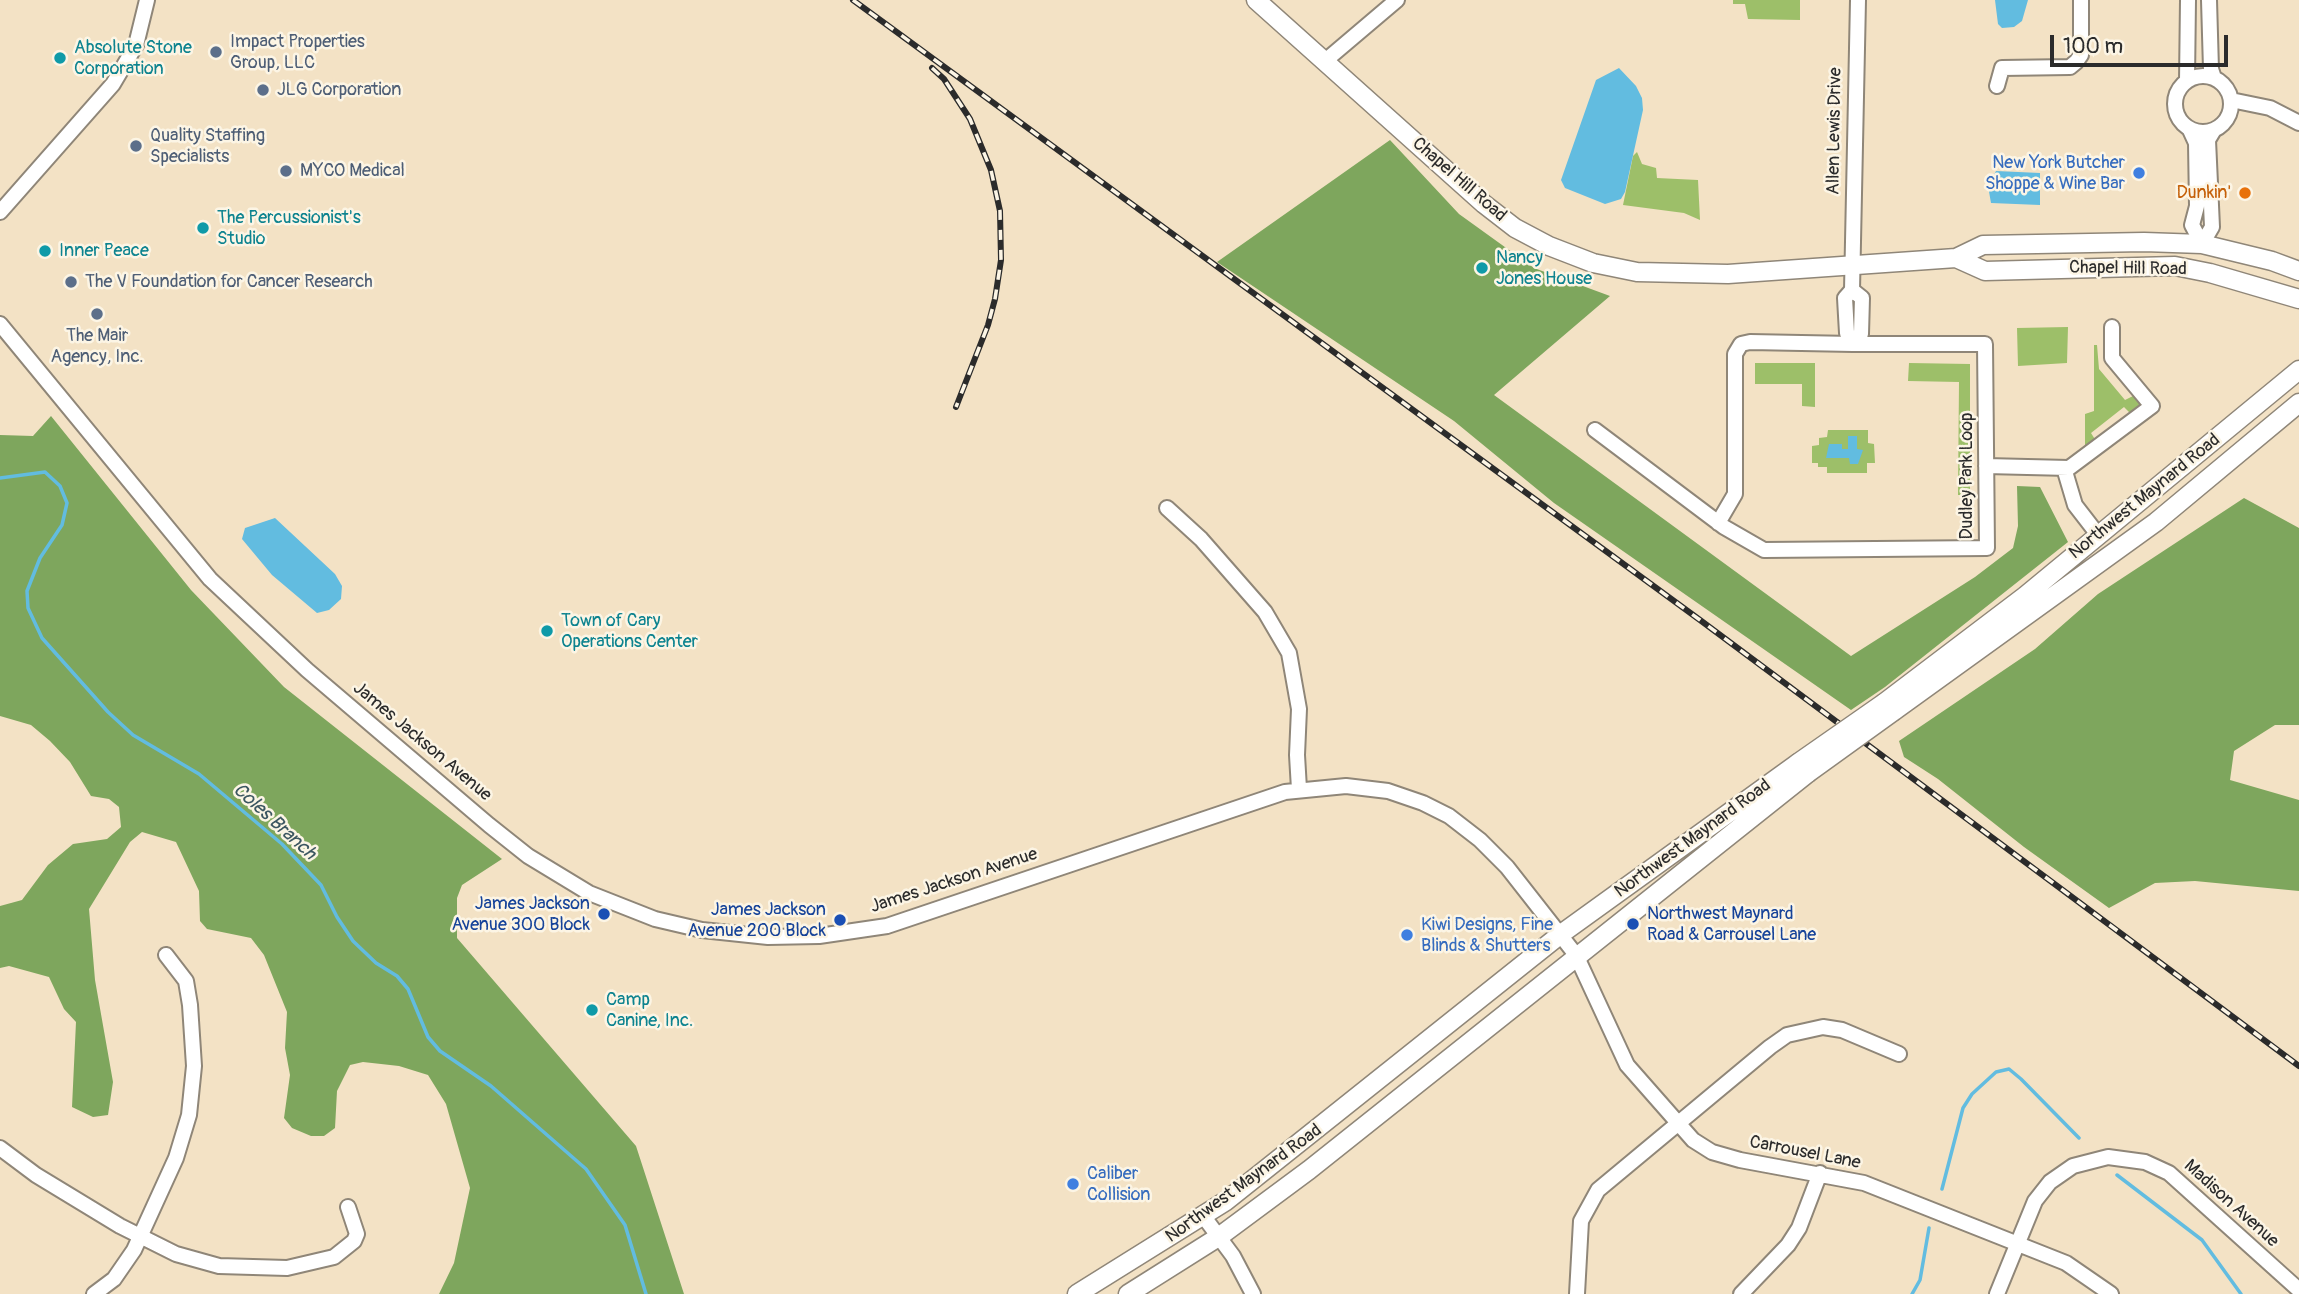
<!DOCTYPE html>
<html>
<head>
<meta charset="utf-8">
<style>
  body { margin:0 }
  #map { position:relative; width:2299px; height:1294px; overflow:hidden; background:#f3e2c5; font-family:Pangolin,sans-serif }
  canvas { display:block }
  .scale { position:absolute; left:2050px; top:35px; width:178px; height:32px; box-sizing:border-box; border:4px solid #2b2b2b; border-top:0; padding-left:9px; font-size:21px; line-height:24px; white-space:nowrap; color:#2b2b2b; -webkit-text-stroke:5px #fcf5e5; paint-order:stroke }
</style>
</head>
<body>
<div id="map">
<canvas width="2299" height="1294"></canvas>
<div class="scale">100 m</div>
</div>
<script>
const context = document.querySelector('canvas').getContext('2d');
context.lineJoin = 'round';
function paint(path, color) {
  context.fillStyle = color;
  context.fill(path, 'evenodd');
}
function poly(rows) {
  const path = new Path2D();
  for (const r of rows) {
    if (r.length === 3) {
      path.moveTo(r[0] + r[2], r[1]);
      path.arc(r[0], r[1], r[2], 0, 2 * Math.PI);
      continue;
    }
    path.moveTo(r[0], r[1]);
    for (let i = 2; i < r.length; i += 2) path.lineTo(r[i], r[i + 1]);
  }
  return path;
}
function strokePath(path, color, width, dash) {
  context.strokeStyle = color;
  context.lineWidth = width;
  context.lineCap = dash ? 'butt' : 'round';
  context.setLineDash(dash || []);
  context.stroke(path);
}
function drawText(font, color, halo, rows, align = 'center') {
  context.font = font + ' Pangolin,sans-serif';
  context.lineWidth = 5;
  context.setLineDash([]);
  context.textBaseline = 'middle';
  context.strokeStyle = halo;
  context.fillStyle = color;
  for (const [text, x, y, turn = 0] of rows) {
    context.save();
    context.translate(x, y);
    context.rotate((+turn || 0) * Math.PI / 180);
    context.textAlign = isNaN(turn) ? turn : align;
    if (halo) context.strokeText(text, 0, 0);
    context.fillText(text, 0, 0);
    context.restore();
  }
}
const green = poly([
  [1733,0,1800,0,1800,20,1748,19,1745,4,1733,4],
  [1637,152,1642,164,1656,168,1657,178,1698,180,1700,220,1684,213,1623,205,1633,156],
  [2068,327,2067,363,2018,366,2017,328],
  [2094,345,2097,345,2099,369,2125,400,2135,395,2141,406,2131,414,2124,407,2091,433,2096,441,2085,447,2085,414,2094,411],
  [1755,363,1815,363,1815,407,1802,406,1802,384,1755,384],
  [1909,363,1970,364,1970,495,1958,495,1959,382,1908,381],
  [1828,430,1868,430,1868,443,1874,444,1875,463,1867,463,1867,473,1827,473,1827,467,1818,467,1818,463,1812,463,1812,446,1819,445,1819,438,1827,437]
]);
const forest = poly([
  [1390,140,1459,214,1534,268,1610,296,1494,395,1851,656,1975,577,2013,548,2018,526,2017,486,2040,487,2068,542,1885,687,1851,710,1554,503,1454,421,1217,262],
  [51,416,191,590,284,687,502,859,462,885,457,898,457,938,636,1146,684,1294,439,1294,454,1263,470,1188,446,1104,428,1075,399,1066,363,1062,350,1065,337,1091,335,1128,324,1136,311,1136,292,1128,284,1118,290,1075,285,1048,287,1012,264,955,251,938,207,929,200,921,199,891,176,842,142,832,130,842,89,909,95,980,113,1082,108,1115,93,1117,72,1107,76,1022,64,1009,49,977,9,966,0,968,0,906,22,900,48,865,73,844,107,839,121,827,119,807,109,799,91,796,70,762,50,741,31,725,0,716,0,435,33,436],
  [2244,498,2299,528,2299,725,2275,725,2234,751,2230,780,2299,800,2299,891,2195,881,2155,883,2109,908,2024,847,1938,779,1904,757,1899,741,2035,649,2098,594]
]);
const water = poly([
  [1995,0,2028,0,2022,21,2014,27,2002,28,1998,24],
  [1619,68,1636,86,1642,98,1643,110,1625,192,1621,199,1605,204,1565,188,1561,180,1596,80],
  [1996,171,2040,173,2040,205,1991,203,1988,186],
  [1848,436,1857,436,1857,449,1863,450,1858,464,1850,464,1849,458,1826,458,1829,444,1842,444,1842,449,1848,449],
  [275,518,335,574,342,586,341,599,329,610,317,613,272,575,242,539,245,528]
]);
const stream = poly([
  [0,478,45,472,60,486,67,503,62,525,40,558,27,591,28,608,42,638,108,712,133,735,199,774,282,844,321,885,337,917,353,941,376,963,397,976,408,989,428,1037,440,1051,491,1086,586,1169,625,1225,646,1294],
  [2117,1175,2202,1240,2241,1294],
  [1942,1189,1963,1108,1972,1094,1996,1072,2009,1069,2021,1079,2079,1138],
  [1912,1294,1920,1280,1929,1228]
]);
const minor = poly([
  [2209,0,2211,69,2214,78],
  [1325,61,1397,0],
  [2203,104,28],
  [2187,81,2188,0],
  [1997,86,2002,68,2070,67,2076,62,2081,55,2081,0],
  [2231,100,2270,108,2299,123],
  [2190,130,2196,143,2197,206,2192,225,2202,244],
  [0,212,113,84,136,45,147,0],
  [2202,244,2212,227,2208,140,2214,130],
  [1852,290,1858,0],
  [1852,290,1845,298,1847,333,1853,340],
  [0,324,210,579,307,670,489,825,528,856,589,893,655,919,702,930,768,937,819,936,887,926,1285,792,1346,786,1388,791,1423,803,1449,816,1480,840,1507,867,1576,955,1627,1065,1693,1140,1712,1152,1740,1160,1864,1183,2066,1263,2111,1294],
  [1595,430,1724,527,1764,550,1987,548,1985,344,1853,344],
  [1986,466,2069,468,2152,406,2112,358,2112,327],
  [2064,468,2075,505,2099,536],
  [1167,508,1201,539,1265,612,1289,653,1299,709,1297,755,1299,789],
  [1718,523,1735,494,1735,354,1741,344,1750,342,1853,344,1853,340,1861,334,1862,298,1852,290],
  [0,1148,36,1175,120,1226,176,1254,219,1266,287,1268,334,1257,354,1241,357,1234,348,1207],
  [1204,1217,1233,1256,1253,1294],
  [94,1294,114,1279,134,1250,176,1158,189,1115,194,1066,190,1005,186,981,166,955],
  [1577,1294,1581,1221,1598,1190,1770,1047,1787,1035,1823,1027,1842,1030,1899,1054],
  [1741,1294,1788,1245,1799,1228,1820,1173],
  [1997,1294,2035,1201,2050,1182,2073,1166,2108,1157,2145,1162,2169,1173,2299,1290]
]);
const major = poly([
  [1256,0,1484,204,1515,228,1549,246,1593,263,1637,272,1728,274,1956,258,1983,245,2144,242,2202,244,2272,261,2299,271],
  [1956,258,1985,271,2175,266,2210,273,2299,299],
  [1884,703,2025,596,2299,370],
  [1894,711,2156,522,2299,403],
  [1077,1294,1226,1201,1561,934,1798,763],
  [1128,1294,1220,1236,1309,1170,1808,773]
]);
const rail = poly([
  [853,0,1700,620,2299,1066],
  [932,68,944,79,970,119,991,170,1000,211,1001,260,995,299,988,325,956,407]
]);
const majorBridge = poly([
  [1798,763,1884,703],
  [1808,773,1894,711]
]);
const markers = [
  [216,52,7,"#5c6f8a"],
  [60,58,7,"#0f9aa8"],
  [263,90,7,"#5c6f8a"],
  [136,146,7,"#5c6f8a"],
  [286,171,7,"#5c6f8a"],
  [2139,173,7,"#3f7fe0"],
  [2245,193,7,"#e8710a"],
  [203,228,7,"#0f9aa8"],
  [45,251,7,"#0f9aa8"],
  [1482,268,7,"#0f9aa8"],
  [71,282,7,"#5c6f8a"],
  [97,314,7,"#5c6f8a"],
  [547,631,7,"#0f9aa8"],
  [604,914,7,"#1a4fb4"],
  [840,920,7,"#1a4fb4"],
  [1633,924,7,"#1a4fb4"],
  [1407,935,7,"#3f7fe0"],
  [592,1010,7,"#0f9aa8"],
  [1073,1184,7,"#3f7fe0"]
];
const serviceNames = [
  ["Impact Properties",230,42],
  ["Group, LLC",230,63],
  ["JLG Corporation",277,90],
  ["Quality Staffing",150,136],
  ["Specialists",150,157],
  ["MYCO Medical",300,171],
  ["The V Foundation for Cancer Research",85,282],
  ["The Mair",97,336,"center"],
  ["Agency, Inc.",97,357,"center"]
];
const cultureNames = [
  ["Absolute Stone",74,48],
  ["Corporation",74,69],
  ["The Percussionist's",217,218],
  ["Studio",217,239],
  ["Inner Peace",59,251],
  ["Nancy",1496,258],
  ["Jones House",1496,279],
  ["Town of Cary",561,621],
  ["Operations Center",561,642],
  ["Camp",606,1000],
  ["Canine, Inc.",606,1021]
];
const streetNames = [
  ["Allen Lewis Drive",1835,131,-89],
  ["Chapel Hill Road",1459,180,41],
  ["Chapel Hill Road",2128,269,1],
  ["Dudley Park Loop",1967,476,-90],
  ["Northwest Maynard Road",2145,497,-39],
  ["James Jackson Avenue",422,742,40],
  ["Northwest Maynard Road",1693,839,-36],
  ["James Jackson Avenue",954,881,-18],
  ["Carrousel Lane",1805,1153,11],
  ["Northwest Maynard Road",1244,1184,-36],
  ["Madison Avenue",2231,1204,42]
];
const shopNames = [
  ["New York Butcher",2125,163,"right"],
  ["Shoppe & Wine Bar",2125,184,"right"],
  ["Kiwi Designs, Fine",1421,925],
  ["Blinds & Shutters",1421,946],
  ["Caliber",1087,1174],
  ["Collision",1087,1195]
];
const foodNames = [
  ["Dunkin'",2231,193]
];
const transitNames = [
  ["James Jackson",590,904],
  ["Avenue 300 Block",590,925],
  ["James Jackson",826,910],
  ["Avenue 200 Block",826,931],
  ["Northwest Maynard",1647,914,"left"],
  ["Road & Carrousel Lane",1647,935,"left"]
];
const waterNames = [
  ["Coles Branch",274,822,42]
];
paint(green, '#9dbf69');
paint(forest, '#7ea65d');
paint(water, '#62bce0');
strokePath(stream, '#62bce0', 3.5);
strokePath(minor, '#8f8678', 18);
strokePath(major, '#8f8678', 21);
strokePath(minor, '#fff', 14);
strokePath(major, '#fff', 18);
strokePath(rail, '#2b2b2b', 6);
strokePath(rail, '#fcf5e5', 3.5, [10]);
strokePath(majorBridge, '#8f8678', 21, []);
strokePath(majorBridge, '#fff', 18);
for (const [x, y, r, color] of markers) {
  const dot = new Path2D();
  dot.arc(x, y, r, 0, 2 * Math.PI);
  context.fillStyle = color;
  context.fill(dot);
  strokePath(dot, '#fcf5e5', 2.5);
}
drawText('18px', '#4e5e75', '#fcf5e5', serviceNames, 'left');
drawText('18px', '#0d838f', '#fcf5e5', cultureNames, 'left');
drawText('18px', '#2b2b2b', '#fcf5e5', streetNames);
drawText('18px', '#366cbe', '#fcf5e5', shopNames, 'left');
drawText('18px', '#c56008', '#fcf5e5', foodNames, 'right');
drawText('18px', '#164399', '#fcf5e5', transitNames, 'right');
drawText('italic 19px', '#3c5661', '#fcf5e5', waterNames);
</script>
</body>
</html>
